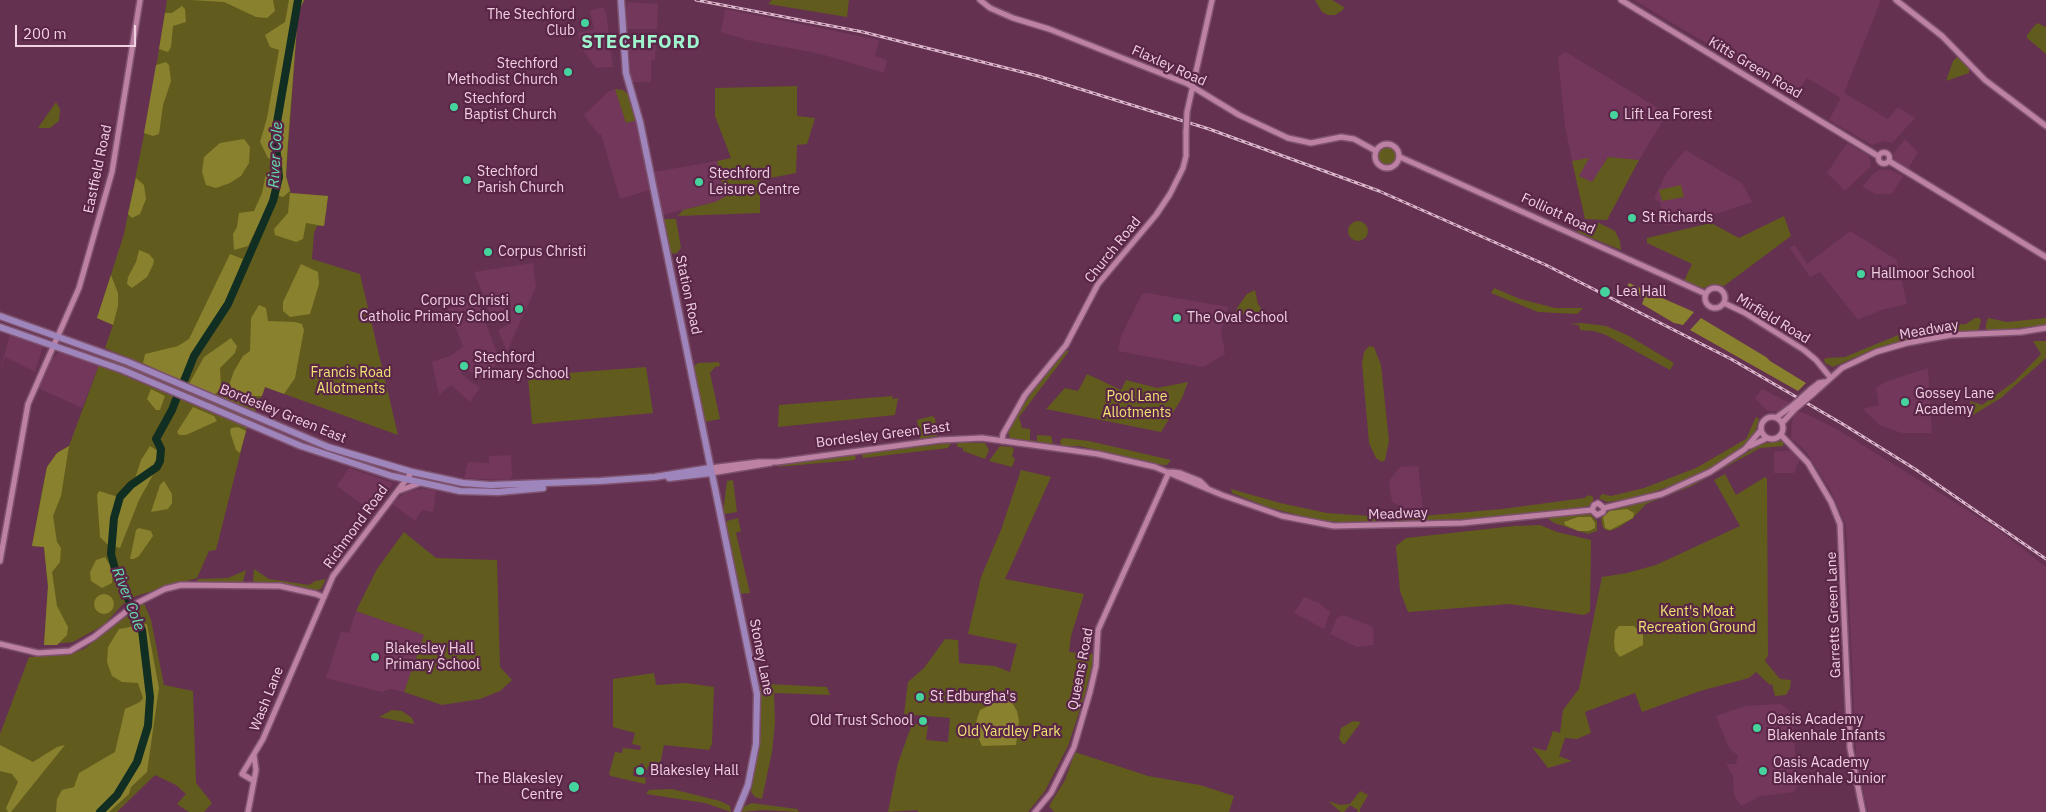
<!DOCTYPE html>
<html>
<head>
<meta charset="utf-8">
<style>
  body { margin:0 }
  #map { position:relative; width:2046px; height:812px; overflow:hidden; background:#653151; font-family:"IBM Plex Sans",sans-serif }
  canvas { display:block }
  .scale { position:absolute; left:15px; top:25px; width:121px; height:22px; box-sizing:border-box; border:2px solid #f1d0e2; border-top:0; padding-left:6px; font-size:15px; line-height:18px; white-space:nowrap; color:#f1d0e2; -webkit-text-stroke:4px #5a2647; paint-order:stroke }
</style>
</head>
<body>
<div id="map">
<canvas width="2046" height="812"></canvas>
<div class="scale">200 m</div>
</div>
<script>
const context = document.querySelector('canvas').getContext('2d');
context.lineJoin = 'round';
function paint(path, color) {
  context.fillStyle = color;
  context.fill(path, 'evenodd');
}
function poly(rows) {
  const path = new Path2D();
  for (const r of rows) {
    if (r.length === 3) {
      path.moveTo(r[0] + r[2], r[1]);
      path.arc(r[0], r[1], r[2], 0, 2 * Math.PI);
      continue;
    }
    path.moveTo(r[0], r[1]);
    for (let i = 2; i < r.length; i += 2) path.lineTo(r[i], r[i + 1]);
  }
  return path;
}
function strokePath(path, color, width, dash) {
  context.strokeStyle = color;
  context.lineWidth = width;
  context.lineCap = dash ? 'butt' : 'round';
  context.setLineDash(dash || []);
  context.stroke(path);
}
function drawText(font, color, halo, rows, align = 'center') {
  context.font = font + ' "IBM Plex Sans",sans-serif';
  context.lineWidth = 4.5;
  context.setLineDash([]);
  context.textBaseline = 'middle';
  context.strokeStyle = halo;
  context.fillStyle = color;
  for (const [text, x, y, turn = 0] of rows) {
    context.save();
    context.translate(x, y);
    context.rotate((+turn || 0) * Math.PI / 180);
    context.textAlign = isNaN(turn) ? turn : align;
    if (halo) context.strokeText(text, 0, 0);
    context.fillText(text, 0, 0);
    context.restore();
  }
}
const built = poly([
  [1634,0,1881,0,1844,93,1888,119,1898,107,1915,118,1892,143,1884,141,1872,145,1829,120,1841,98,1807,78,1795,96],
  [627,2,658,4,657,29,626,29],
  [603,7,606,12,613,67,596,68,582,48,578,33,594,29,590,11],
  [725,9,879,40,875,56,887,60,884,73,821,54,747,40,721,32],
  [656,38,655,60,651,60,651,82,631,82,629,39],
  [1566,52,1663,111,1664,119,1639,160,1608,157,1592,183,1579,176,1588,159,1572,161,1565,126,1558,57],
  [615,89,626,122,637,120,649,190,620,199,601,134,598,134,584,115,608,92],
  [1905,139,1918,152,1908,169,1896,162,1893,154],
  [1847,143,1869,156,1871,166,1845,191,1827,173],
  [1685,150,1742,183,1752,202,1704,218,1665,226,1660,202,1654,198,1667,172],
  [717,161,725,198,715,202,662,215,654,172],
  [1880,170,1891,170,1903,176,1892,194,1876,194,1862,187,1874,173],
  [1850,231,1897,260,1907,304,1881,310,1858,320,1820,272,1810,277,1790,248,1795,245,1807,264],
  [533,263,536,287,507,351,498,330,511,323,511,303,507,304,505,310,491,316,474,272],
  [1147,293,1228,307,1221,330,1225,354,1203,367,1118,351,1121,336,1142,294],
  [476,298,499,358,485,381,466,369,461,374,480,388,470,402,451,385,439,395,432,362,452,355,463,346,448,309],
  [10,334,43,346,35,372,5,357,0,371],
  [60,352,99,365,82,408,38,388,51,359],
  [1928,368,1932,433,1902,433,1879,425,1863,409,1879,405,1876,388,1885,382],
  [1762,389,1790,403,1780,412,1767,411,1755,398],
  [1796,412,1802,412,1837,429,1996,528,2046,567,2046,812,1868,812,1856,757,1846,525,1831,491,1806,451,1791,438,1792,421],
  [1791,450,1800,458,1794,473,1774,473,1774,452],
  [511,455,512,476,509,480,464,478,468,462,489,463,489,456],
  [1418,466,1423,511,1409,511,1392,502,1389,481,1400,467],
  [349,468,393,483,374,513,337,486],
  [424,489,436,491,433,512,422,510,415,521,392,504,407,491],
  [1304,597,1319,603,1330,612,1324,629,1294,613],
  [356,611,424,635,404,692,390,689,382,692,326,678,341,632,349,633],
  [1343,615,1373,627,1374,645,1357,647,1330,634,1337,618],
  [1781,704,1793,714,1797,787,1793,792,1761,796,1741,806,1734,795,1733,776,1726,764,1736,764,1738,755,1730,750,1716,716,1745,706]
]);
const green = poly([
  [167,0,304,0,298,13,286,176,291,193,328,196,324,226,317,226,314,233,312,259,360,274,398,435,265,387,255,413,105,348,113,325,97,318,124,234,150,105],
  [772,0,849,0,847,17,768,4],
  [1315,0,1332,0,1344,7,1343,10,1335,15,1328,15,1322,12],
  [2037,23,2046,27,2046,54,2027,38,2027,35],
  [1958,56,1969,69,1969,73,1946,81,1953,61],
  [797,86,797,116,815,118,807,144,797,145,796,173,760,180,760,213,678,216,683,210,715,202,725,197,717,161,731,158,715,116,715,88],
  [615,89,623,90,629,95,637,120,626,123],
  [56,102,60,109,59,121,50,128,38,128],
  [1387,156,10],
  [1608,157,1639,160,1607,220,1585,219,1572,161,1589,158,1579,176,1592,182],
  [1681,185,1684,197,1662,201,1659,190],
  [1784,216,1791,236,1724,286,1715,284,1703,288,1684,281,1692,264,1647,243,1647,238,1711,223,1739,238],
  [663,219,676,219,681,248,677,253,670,254],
  [1358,231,10],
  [1599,223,1615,231,1620,241,1621,250,1577,232,1582,227],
  [1494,288,1520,299,1555,308,1583,308,1577,314,1538,312,1491,293],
  [1255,290,1258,304,1265,314,1263,319,1252,314,1236,314,1237,308,1247,294],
  [1975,318,1980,318,1981,321,1978,331,1937,334,1872,350,1833,367,1825,363,1824,359,1828,358,1845,357,1903,333,1940,325,1966,324],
  [1988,318,2007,322,2046,318,2046,325,1990,331,1986,329,1986,324],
  [1582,323,1606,326,1629,336,1674,363,1670,370,1606,335,1594,331,1580,330,1579,325,1569,324],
  [2033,341,2046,341,2046,358,2001,398,1973,415,1970,401,1982,405,2015,381,2041,354],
  [1369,346,1374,347,1381,365,1389,441,1385,460,1382,462,1376,458,1369,443,1362,363,1364,352],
  [1066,351,1069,351,1019,417,1022,428,1030,429,1030,440,1037,441,1037,435,1051,436,1053,444,1010,438,1008,432,1016,415,1045,374],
  [108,356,250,418,249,423,107,361],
  [719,362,720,366,715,367,710,373,720,419,704,422,693,367,698,363],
  [99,365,247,427,216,550,209,551,197,578,136,596,123,604,104,625,73,642,44,645,48,586,44,547,32,546,42,490,47,467,57,453,69,446],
  [646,367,653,413,532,424,528,376],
  [1087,374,1121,390,1126,380,1157,388,1188,382,1182,398,1161,432,1046,409,1065,388,1078,391],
  [893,396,892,399,898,398,895,415,778,427,779,405],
  [932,416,935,418,937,436,920,439,917,420],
  [1756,417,1759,419,1754,436,1748,443,1702,474,1638,498,1607,502,1599,498,1602,494,1611,496,1644,488,1696,468,1746,439],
  [1063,438,1089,441,1171,460,1167,465,1163,465,1079,446,1061,446,1060,441],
  [1780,441,1784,442,1783,446,1760,448,1692,486,1646,504,1633,518,1618,528,1609,531,1604,529,1602,525,1601,518,1608,511,1648,501,1680,489,1722,469,1760,444],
  [956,442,985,443,989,450,985,459,963,451,963,448,958,447],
  [951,443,948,448,863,458,862,455,863,453],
  [1000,446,1012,447,1014,450,1012,456,1015,459,1012,467,989,461],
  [854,454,856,458,854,460,776,467,806,460],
  [1021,470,1051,477,1005,579,1084,594,1071,636,1069,652,1095,654,1085,694,1068,746,1045,791,1028,812,918,812,917,810,888,812,898,763,912,724,928,725,926,740,948,742,950,718,904,714,908,682,924,668,945,639,958,640,959,663,995,666,1010,672,1017,644,968,634,981,577,1001,530],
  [1725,474,1736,495,1765,477,1767,479,1768,655,1765,661,1780,679,1791,680,1790,688,1786,695,1775,696,1772,684,1770,685,1756,672,1749,678,1700,691,1642,712,1635,693,1585,712,1591,733,1577,739,1565,738,1559,756,1572,761,1548,768,1532,747,1546,751,1553,731,1560,733,1563,710,1579,689,1602,577,1627,573,1656,565,1740,526,1714,480],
  [733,480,737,512,725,514,723,512,727,481],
  [1231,489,1280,503,1327,513,1370,516,1383,511,1384,514,1383,519,1379,521,1340,522,1316,520,1268,507,1232,493],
  [1589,495,1593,497,1593,502,1589,506,1494,518,1396,521,1391,515,1394,510,1411,517,1502,509,1584,498],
  [1590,514,1597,521,1597,531,1588,534,1554,523,1546,517],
  [738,518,741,531,736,533,750,593,738,594,724,525,727,521],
  [1540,525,1557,532,1591,540,1590,612,1584,615,1510,604,1408,612,1400,591,1396,546,1406,538,1514,526],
  [404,532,436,558,497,560,500,667,512,680,500,691,480,699,442,705,404,692,424,635,356,611,377,569],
  [254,569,269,579,309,585,315,581,326,579,321,589,317,590,290,585,255,583,253,581],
  [246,570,243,582,196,583,198,579,228,578],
  [144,603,151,620,164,685,193,691,196,783,212,803,204,812,189,812,177,804,186,794,176,785,155,775,117,812,0,812,0,734,29,657,70,654,84,649],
  [654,673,656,685,686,683,714,687,712,744,709,750,664,745,659,769,648,766,647,770,643,769,644,764,641,763,639,768,634,767,633,776,646,778,645,784,611,776,609,774,615,752,622,753,623,748,640,750,641,746,632,744,635,733,613,727,613,679],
  [768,684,827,687,830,695,774,693,775,723,772,752,762,799,755,797,751,792,761,733,758,685],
  [392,710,402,711,412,718,414,724,379,717],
  [1353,721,1361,722,1344,745,1339,739,1341,728],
  [1075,752,1148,776,1200,785,1234,796,1229,812,1054,812,1049,806,1065,780],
  [672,789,720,801,730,806,731,812,705,803,646,794,649,790],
  [1360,791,1368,795,1360,809,1360,812,1357,812,1358,810,1350,805,1344,812,1341,812,1328,801,1340,805,1350,804],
  [752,803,797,809,799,812,764,810,741,812,743,807]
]);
const forest = poly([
  [190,0,273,0,275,11,267,18,256,17,224,2],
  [289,0,304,0,298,13,287,154,286,176,290,191,283,197,277,195,281,178,280,156,274,160,268,158,260,142,267,118,279,50,270,47,265,35,285,22],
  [182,6,185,9,186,22,173,26,171,47,168,52,159,49,165,13,172,13],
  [166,62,169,65,171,81,163,105,159,134,153,136,144,133,156,65],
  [244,139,250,147,249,163,241,176,230,183,216,188,206,185,202,172,204,157,220,143],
  [272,172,276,179,268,205,248,246,234,250,233,234,237,227,239,213,254,211,262,193,266,174],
  [136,178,144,185,146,199,140,214,132,218,128,214],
  [290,193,328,196,324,226,306,223,303,239,296,242,275,235,274,229,288,213],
  [139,250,149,254,154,260,153,265,147,277,132,288,127,284,128,277,136,262],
  [230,254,243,259,224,308,201,341,180,380,143,363,145,354,178,346,189,339],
  [301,264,318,272,319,284,310,314,290,317,283,311,283,302],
  [111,275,118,293,118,306,113,325,97,318],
  [1629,283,1653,294,1694,312,1683,325,1674,323,1642,304,1644,299,1626,289],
  [259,305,266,308,268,321,295,322,302,324,304,330,295,378,284,394,265,387,262,396,252,396,245,403,235,401,227,391,234,371,243,356,250,351,251,318],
  [1701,318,1766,357,1770,361,1806,383,1798,391,1690,330],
  [231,338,237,346,235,353,220,368,221,389,214,395,189,384,204,357],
  [151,389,165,396,160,410,156,410,147,399],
  [193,407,214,416,217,421,186,435,179,435,177,432],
  [238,427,246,431,240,453,236,450,230,432,231,428],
  [69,446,61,496,53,516,57,542,61,548,60,562,52,572,57,606,68,627,67,635,57,645,44,645,48,586,44,547,32,546,47,467,57,453],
  [150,446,161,453,158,466,139,500,120,548,107,544,100,537,97,495,99,491,115,496,126,493,133,485,141,460],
  [164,481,172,494,172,503,168,509,151,512,160,485],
  [1627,509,1634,513,1633,518,1610,530,1605,528,1603,517,1610,511],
  [1578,517,1591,517,1595,523,1595,528,1589,531,1578,531,1565,525,1564,522],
  [139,528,151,531,153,536,139,556,134,559,130,559,136,530],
  [105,557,113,570,112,583,102,588,91,581,90,572,96,560],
  [104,604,10],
  [147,624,159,688,147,772,131,787,129,794,109,812,56,812,57,799,62,790,74,787,79,773,115,752,125,709,140,702,143,698,138,683,122,682,112,676,107,662,108,647,119,629],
  [1619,626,1634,626,1643,635,1643,645,1620,657,1615,651,1614,642,1615,631],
  [1000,700,1011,701,1017,711,1019,721,1016,745,982,746,974,728,980,710],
  [0,745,33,762,57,747,65,745,11,812,8,812,6,808,18,782,12,774,0,771]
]);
const river = poly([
  [184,381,194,356,228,304,273,201,279,177,275,134,298,0],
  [100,812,117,795,137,762,148,726,150,697,142,630,115,569,111,554,114,518,120,497,131,485,157,467,160,461,161,449,156,439,172,410,177,397]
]);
const minor = poly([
  [980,0,990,8,1013,18,1049,29,1188,84,1239,115,1288,138,1311,143,1341,137,1354,139,1376,151],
  [1621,0,1878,156],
  [1896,0,1942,36,1985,80,2046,126],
  [1187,112,1212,0],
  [1387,156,12],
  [1884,158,5.5],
  [1400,157,1706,294],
  [1889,161,2046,257],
  [1715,298,10],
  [1724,303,1745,313,1804,350,1816,360,1830,377],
  [1810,390,1819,383,1824,382],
  [1814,393,1842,368,1876,352,1907,343,1951,335,2021,332,2046,328],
  [1772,428,11],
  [1777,417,1792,406],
  [1783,422,1795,409],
  [1781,435,1808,463,1831,502,1840,524,1850,748,1863,812],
  [1002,441,1003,434,1025,395,1066,345,1098,284,1156,215,1170,194,1183,168,1186,156,1186,132],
  [1750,446,1767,438],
  [710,468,759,462,777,462,940,440,982,438,1098,454,1155,467,1222,495,1282,516,1334,526,1462,523,1592,510,1594,505,1598,503,1604,508,1603,512,1597,515,1592,510],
  [1172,472,1180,473,1200,481,1207,488],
  [711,473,771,463],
  [398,491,420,483],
  [1604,508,1662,494,1710,472,1745,449,1761,430],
  [0,561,28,404,79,288,112,172,140,0],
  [0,644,38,653,70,651,94,637,137,603,165,589,181,585,280,586,316,594,323,597],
  [254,781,242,774,263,739,333,576,412,472],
  [248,812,256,770,254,755],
  [1035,812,1051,793,1074,747,1090,692,1096,666,1098,630,1169,472]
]);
const major = poly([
  [621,0,626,73,640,122,757,694,756,744,748,785,737,812],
  [0,316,128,362,328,447,412,472,463,483,490,485,600,481,655,477,710,468],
  [0,327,123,370,301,446,392,476,460,491,498,492,543,488],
  [669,478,711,473]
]);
const rail = poly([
  [696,0,863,32,1038,76,1209,129,1379,191,1546,265,1731,359,1841,423,1915,469,2046,559]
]);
const minorBridge = poly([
  [1186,132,1187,112],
  [1792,406,1810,390],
  [1795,409,1814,393]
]);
const markers = [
  [585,23,5,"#46d49e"],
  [568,72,5,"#46d49e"],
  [454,107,5,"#46d49e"],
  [1614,115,5,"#46d49e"],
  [467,180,5,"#46d49e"],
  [699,182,5,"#46d49e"],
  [1632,218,5,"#46d49e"],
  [488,252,5,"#46d49e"],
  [1861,274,5,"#46d49e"],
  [1605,292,6,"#46d49e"],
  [519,309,5,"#46d49e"],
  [1177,318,5,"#46d49e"],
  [464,366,5,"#46d49e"],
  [1905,402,5,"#46d49e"],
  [375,657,5,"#46d49e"],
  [920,697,5,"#46d49e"],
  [923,721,5,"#46d49e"],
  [1757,728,5,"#46d49e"],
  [640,771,5,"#46d49e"],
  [1763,771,5,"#46d49e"],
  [574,787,6,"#46d49e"]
];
const poiNames = [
  ["The Stechford",575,15,"right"],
  ["Club",575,31,"right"],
  ["Stechford",558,64,"right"],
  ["Methodist Church",558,80,"right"],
  ["Stechford",464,99],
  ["Baptist Church",464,115],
  ["Lift Lea Forest",1624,115],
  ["Stechford",477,172],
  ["Parish Church",477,188],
  ["Stechford",709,174],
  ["Leisure Centre",709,190],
  ["St Richards",1642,218],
  ["Corpus Christi",498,252],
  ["Hallmoor School",1871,274],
  ["Lea Hall",1616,292],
  ["Corpus Christi",509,301,"right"],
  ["Catholic Primary School",509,317,"right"],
  ["The Oval School",1187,318],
  ["Stechford",474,358],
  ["Primary School",474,374],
  ["Gossey Lane",1915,394],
  ["Academy",1915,410],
  ["Blakesley Hall",385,649],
  ["Primary School",385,665],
  ["St Edburgha's",930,697],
  ["Oasis Academy",1767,720],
  ["Blakenhale Infants",1767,736],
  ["Old Trust School",913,721,"right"],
  ["Oasis Academy",1773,763],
  ["Blakenhale Junior",1773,779],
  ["Blakesley Hall",650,771],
  ["The Blakesley",563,779,"right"],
  ["Centre",563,795,"right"]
];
const streetNames = [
  ["Flaxley Road",1169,66,24],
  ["Kitts Green Road",1755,68,31],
  ["Eastfield Road",98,169,-78],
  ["Folliott Road",1558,214,25],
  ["Church Road",1113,250,-51],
  ["Station Road",688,295,78],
  ["Mirfield Road",1773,319,31],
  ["Meadway",1929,330,-10],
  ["Bordesley Green East",283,414,22],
  ["Bordesley Green East",883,435,-7],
  ["Meadway",1398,514,-2],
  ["Richmond Road",356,527,-54],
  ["Garretts Green Lane",1834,615,-92],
  ["Stoney Lane",761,657,79],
  ["Queens Road",1081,669,-79],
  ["Wash Lane",267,699,-68]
];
const parkNames = [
  ["Francis Road",351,373],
  ["Allotments",351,389],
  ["Pool Lane",1137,397],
  ["Allotments",1137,413],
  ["Kent's Moat",1697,612],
  ["Recreation Ground",1697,628],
  ["Old Yardley Park",1009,732]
];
const waterNames = [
  ["River Cole",276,155,-87],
  ["River Cole",128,599,69]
];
const districtNames = [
  ["STECHFORD",641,43]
];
paint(built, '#73375c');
paint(green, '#615b1e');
paint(forest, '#89812d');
strokePath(river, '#112e22', 8);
strokePath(minor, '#7e526e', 8);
strokePath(major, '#7e526e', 9);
strokePath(minor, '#bd81a4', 5);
strokePath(major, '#9e86bd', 6);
strokePath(rail, '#dbb7cb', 3);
strokePath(rail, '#5a2647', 1, [4]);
strokePath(minorBridge, '#7e526e', 8, []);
strokePath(minorBridge, '#bd81a4', 5);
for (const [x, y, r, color] of markers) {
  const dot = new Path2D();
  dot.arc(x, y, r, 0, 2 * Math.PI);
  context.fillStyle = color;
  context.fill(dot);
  strokePath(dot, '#5a2647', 2);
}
drawText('14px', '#f1d0e2', '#5a2647', poiNames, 'left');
drawText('14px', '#f1d0e2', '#5a2647', streetNames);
drawText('14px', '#eee473', '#5a2647', parkNames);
drawText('italic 15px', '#61dfac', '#5a2647', waterNames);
context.letterSpacing = '1px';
drawText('bold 19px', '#9ef4cd', '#5a2647', districtNames);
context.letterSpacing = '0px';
</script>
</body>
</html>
